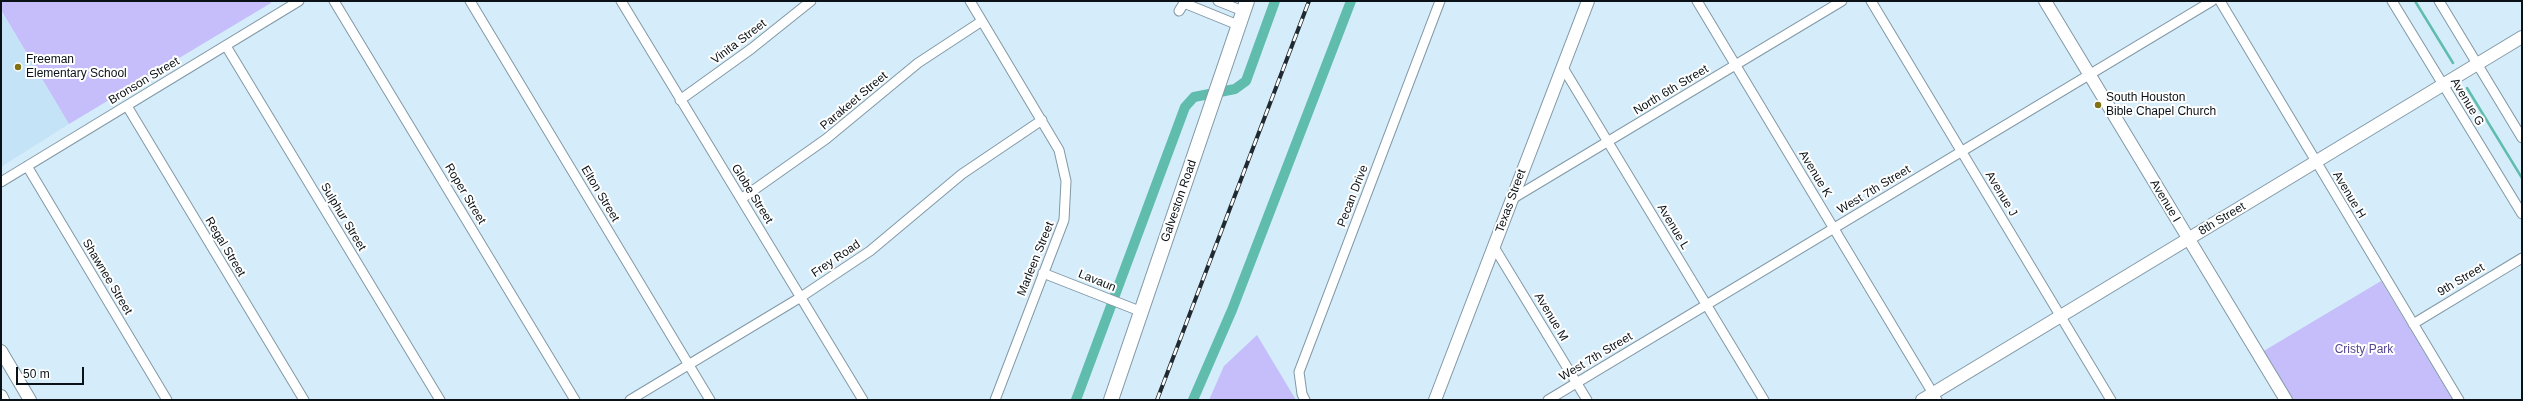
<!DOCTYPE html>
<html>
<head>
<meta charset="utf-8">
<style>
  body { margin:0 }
  #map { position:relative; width:2523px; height:401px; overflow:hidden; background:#d5edfb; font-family:Arial,sans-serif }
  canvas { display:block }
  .frame { position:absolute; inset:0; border:2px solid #0a1217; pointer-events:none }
  .scale { position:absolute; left:16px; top:367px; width:68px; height:18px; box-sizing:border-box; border:2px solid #0a1217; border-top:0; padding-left:5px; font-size:12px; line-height:14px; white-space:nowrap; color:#0a1217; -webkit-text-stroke:3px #fff; paint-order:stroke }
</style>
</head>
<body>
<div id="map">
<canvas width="2523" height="401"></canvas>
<div class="frame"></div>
<div class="scale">50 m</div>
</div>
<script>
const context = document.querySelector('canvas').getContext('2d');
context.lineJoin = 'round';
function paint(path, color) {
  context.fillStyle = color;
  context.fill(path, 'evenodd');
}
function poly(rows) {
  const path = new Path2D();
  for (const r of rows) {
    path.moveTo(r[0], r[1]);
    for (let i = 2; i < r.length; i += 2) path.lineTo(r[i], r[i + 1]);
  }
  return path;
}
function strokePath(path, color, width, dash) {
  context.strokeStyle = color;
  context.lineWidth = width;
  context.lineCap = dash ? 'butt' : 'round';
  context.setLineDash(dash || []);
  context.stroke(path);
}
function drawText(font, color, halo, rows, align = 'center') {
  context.font = font + ' Arial,sans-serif';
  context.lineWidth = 4;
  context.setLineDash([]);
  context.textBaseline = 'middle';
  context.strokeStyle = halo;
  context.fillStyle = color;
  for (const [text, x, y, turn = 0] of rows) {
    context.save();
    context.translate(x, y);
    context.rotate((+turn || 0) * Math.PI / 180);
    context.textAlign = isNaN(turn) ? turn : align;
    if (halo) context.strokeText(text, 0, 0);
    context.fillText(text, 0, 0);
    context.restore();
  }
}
const built = poly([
  [1,11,69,124,1,167]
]);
const green = poly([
  [1,1,270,1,271,3,69,124,1,10],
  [2381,281,2453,400,2291,400,2262,352],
  [1257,335,1296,400,1209,400,1224,366]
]);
const stream = poly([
  [2415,1,2453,63],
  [2467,88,2522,178]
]);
const canal = poly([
  [1076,400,1185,107,1194,97,1235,89,1246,81,1275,1],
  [1193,400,1232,310,1351,1]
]);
const street = poly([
  [334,1,575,400],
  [470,1,710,400],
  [621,1,863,400],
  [970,1,1059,150,1066,181,1064,220,995,400],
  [1218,1,1243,11],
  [1697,1,1937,400],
  [1871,1,2111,400],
  [2220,1,2459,400],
  [2392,1,2522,214],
  [2439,1,2522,138],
  [1179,11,1184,3,1238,25],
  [226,46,440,400],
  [1562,66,1764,400],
  [680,100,751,49,811,1],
  [127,106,304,400],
  [27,166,167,400],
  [1,182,299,1],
  [741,199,826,139,918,63,982,21],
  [1512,199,1842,1],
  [1494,247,1587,400],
  [1043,273,1142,312],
  [2413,324,2522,258],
  [630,400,801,297,870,251,962,174,1042,120],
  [1305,400,1302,394,1299,372,1440,1],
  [1548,400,2212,1]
]);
const secondary = poly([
  [2045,1,2286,400],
  [1,351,30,400],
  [1,396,3,400],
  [1435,400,1588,1],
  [1922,400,2522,37]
]);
const primary = poly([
  [1111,400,1247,1]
]);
const rail = poly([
  [1157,400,1309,1]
]);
const markers = [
  [18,67,4,"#817213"],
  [2098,105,4,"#817213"]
];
const streetNames = [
  ["Vinita Street",739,42,-37],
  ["Bronson Street",144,81,-31],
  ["North 6th Street",1671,90,-31],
  ["Parakeet Street",854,101,-40],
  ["Avenue G",2467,102,59],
  ["Avenue K",1815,174,59],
  ["West 7th Street",1874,190,-31],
  ["Roper Street",465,194,59],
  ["Elton Street",600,194,59],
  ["Globe Street",752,194,58],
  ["Avenue J",2001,194,59],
  ["Avenue H",2349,195,59],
  ["Pecan Drive",1353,196,-69],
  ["Galveston Road",1179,201,-71],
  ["Texas Street",1511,201,-70],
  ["Avenue I",2165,201,59],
  ["Sulphur Street",343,217,59],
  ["8th Street",2222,219,-31],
  ["Avenue L",1673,227,59],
  ["Regal Street",225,247,59],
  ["Frey Road",836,259,-34],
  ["Marleen Street",1036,259,-68],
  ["Shawnee Street",107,277,59],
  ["9th Street",2461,280,-31],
  ["Lavaun",1097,281,22],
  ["Avenue M",1551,317,59],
  ["West 7th Street",1596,357,-31]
];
const poiNames = [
  ["Freeman",26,60],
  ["Elementary School",26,74],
  ["South Houston",2106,98],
  ["Bible Chapel Church",2106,112]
];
const parkNames = [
  ["Cristy Park",2364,350]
];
paint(built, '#c4e3f7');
paint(green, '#c5befb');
strokePath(stream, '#60bcac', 2.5);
strokePath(canal, '#60bcac', 10);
strokePath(street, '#8298a5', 11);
strokePath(secondary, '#8298a5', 14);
strokePath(primary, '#8298a5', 16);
strokePath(street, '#fff', 9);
strokePath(secondary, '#fff', 12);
strokePath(primary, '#fff', 14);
strokePath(rail, '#202a30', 4);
strokePath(rail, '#fff', 2.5, [8]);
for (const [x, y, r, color] of markers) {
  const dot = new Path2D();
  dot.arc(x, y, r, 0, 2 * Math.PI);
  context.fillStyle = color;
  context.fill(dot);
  strokePath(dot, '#fff', 1.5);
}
drawText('12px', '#0a1217', '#fff', streetNames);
drawText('12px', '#0a1217', '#fff', poiNames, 'left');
drawText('12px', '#564794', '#fff', parkNames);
</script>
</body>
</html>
